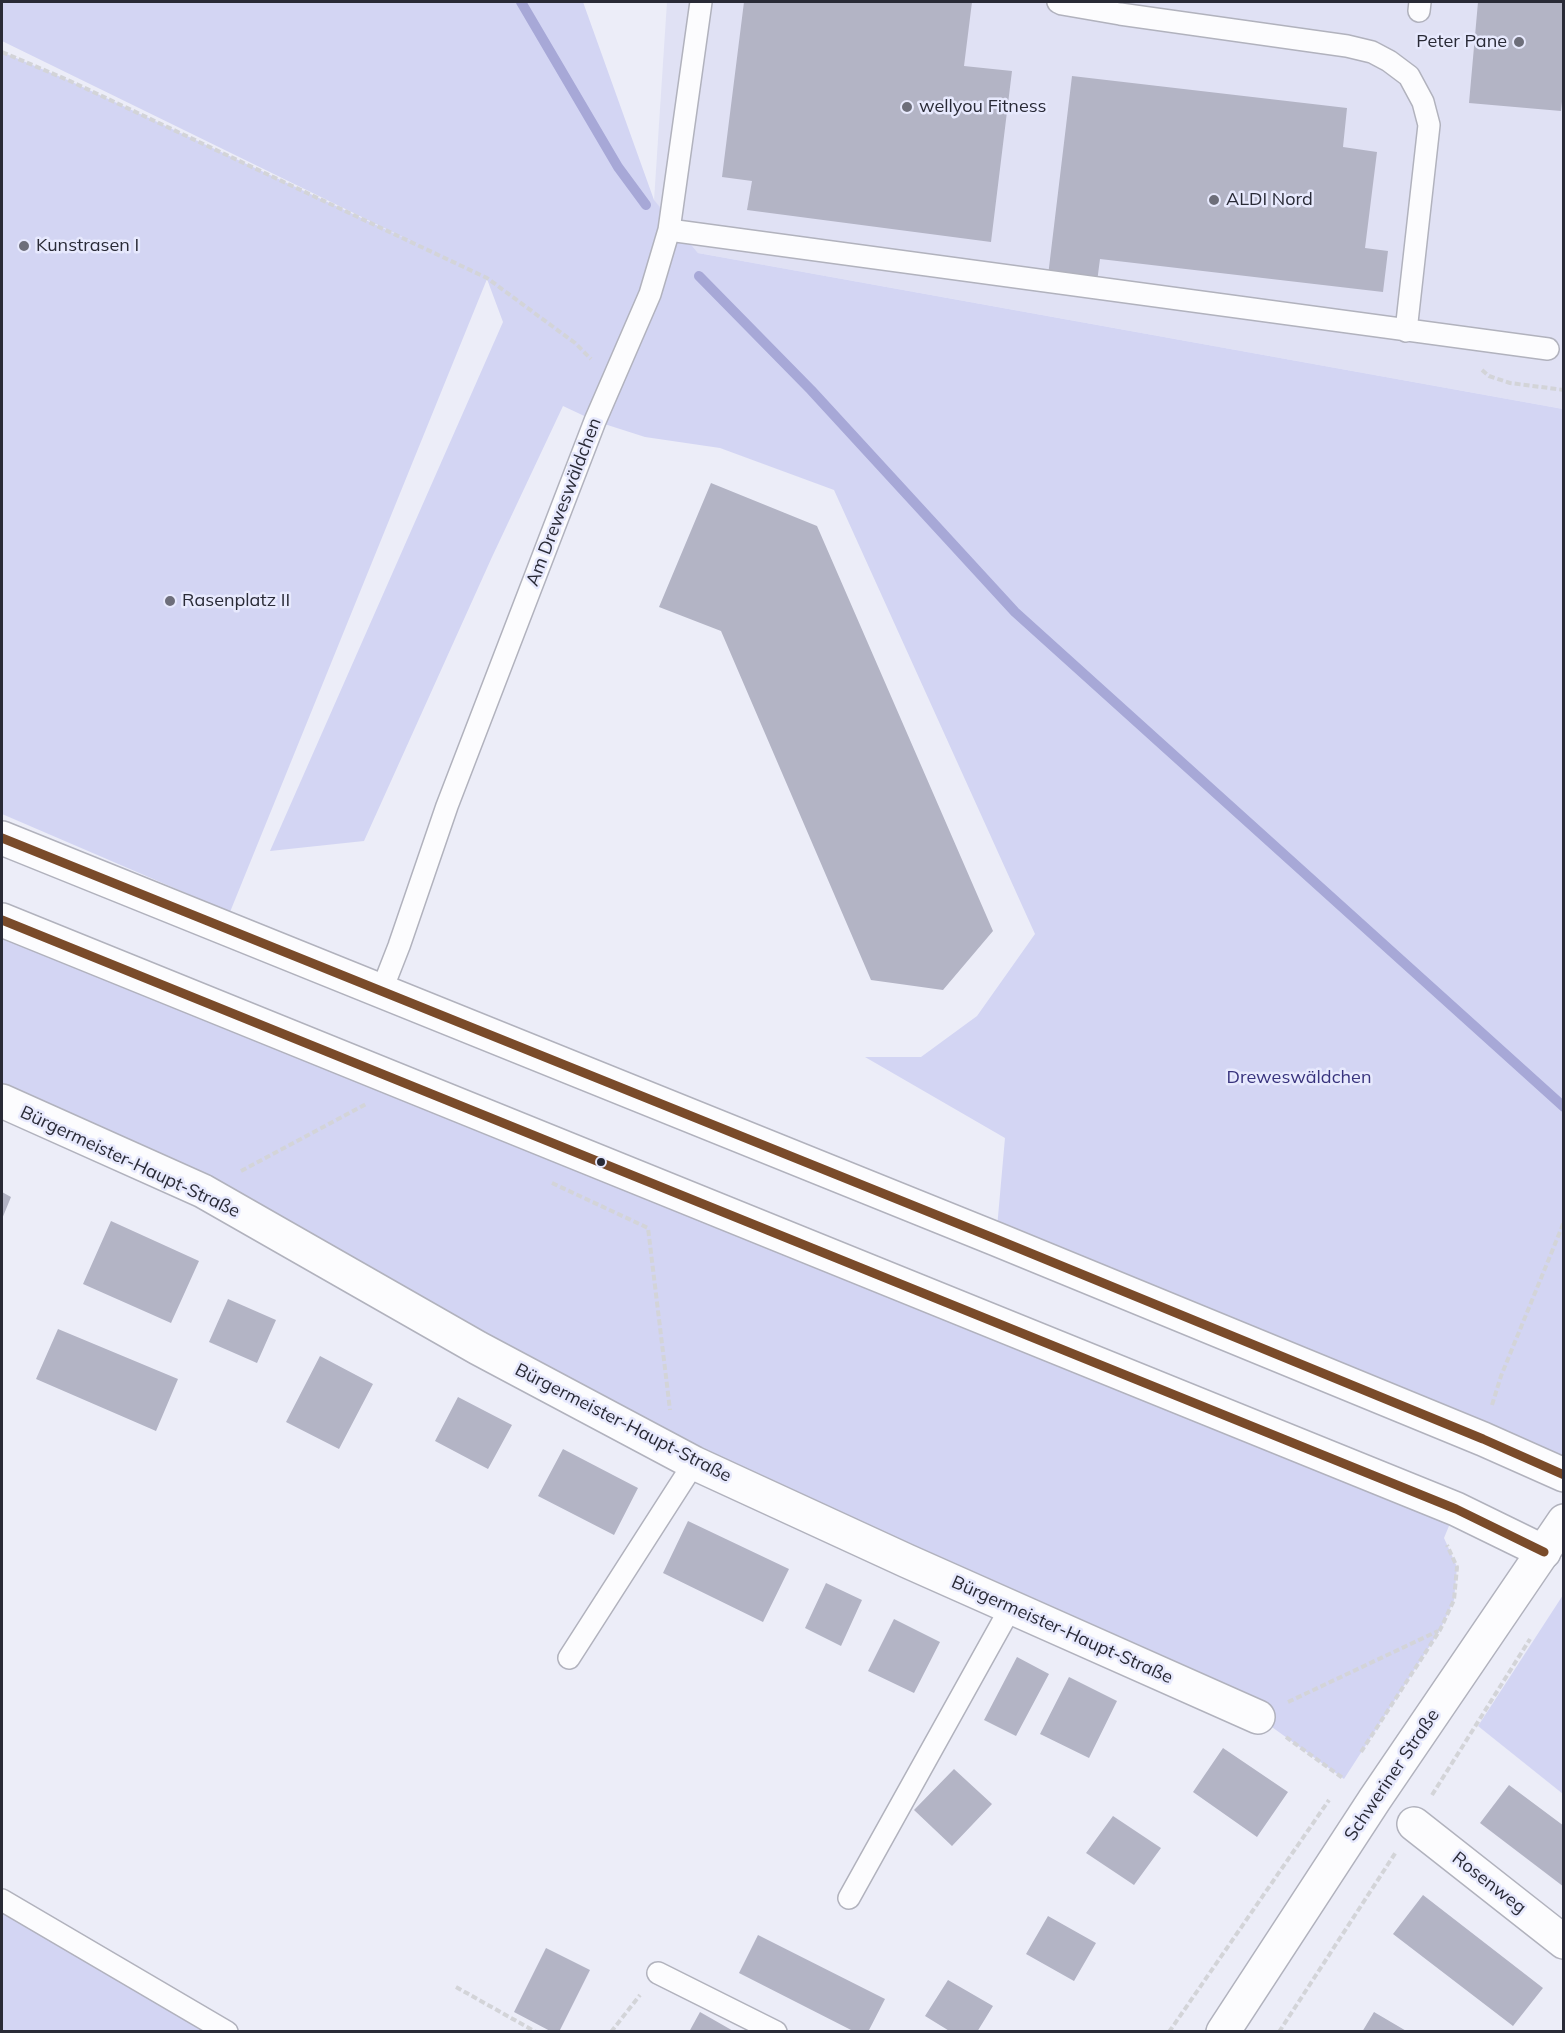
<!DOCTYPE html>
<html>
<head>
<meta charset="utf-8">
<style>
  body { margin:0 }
  #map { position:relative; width:1565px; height:2033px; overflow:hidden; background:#ecedf8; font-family:Mulish,sans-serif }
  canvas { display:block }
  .frame { position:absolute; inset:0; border:3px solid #292a36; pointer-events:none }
</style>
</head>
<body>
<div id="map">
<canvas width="1565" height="2033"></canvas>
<div class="frame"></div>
</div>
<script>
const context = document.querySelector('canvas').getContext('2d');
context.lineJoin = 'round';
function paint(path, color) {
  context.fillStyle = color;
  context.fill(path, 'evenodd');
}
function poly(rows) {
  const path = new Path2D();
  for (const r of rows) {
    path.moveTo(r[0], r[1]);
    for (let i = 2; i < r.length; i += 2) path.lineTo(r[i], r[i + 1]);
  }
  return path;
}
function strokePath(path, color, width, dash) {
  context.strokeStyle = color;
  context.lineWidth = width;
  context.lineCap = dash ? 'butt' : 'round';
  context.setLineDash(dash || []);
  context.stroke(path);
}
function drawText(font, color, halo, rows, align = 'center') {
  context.font = font + ' Mulish,sans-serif';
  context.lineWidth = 5;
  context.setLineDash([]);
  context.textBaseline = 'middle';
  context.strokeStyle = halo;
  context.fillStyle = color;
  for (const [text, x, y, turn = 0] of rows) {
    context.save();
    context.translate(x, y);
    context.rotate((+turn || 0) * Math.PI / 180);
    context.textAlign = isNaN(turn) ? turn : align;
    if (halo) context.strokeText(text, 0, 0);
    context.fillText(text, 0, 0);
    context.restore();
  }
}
const built = poly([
  [667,2,1563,2,1563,409,698,253,654,201]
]);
const green = poly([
  [2,2,583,2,654,200,698,253,1563,409,1563,1475,996,1239,1005,1138,865,1057,921,1057,977,1016,1035,934,834,490,720,448,645,437,595,421,563,406,492,557,364,841,270,851,503,322,487,279,230,912,2,814,2,52,70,81,421,246,2,41],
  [2,920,1456,1509,1444,1538,1457,1567,1454,1600,1440,1630,1344,1779,1258,1717,1011,1607,2,1100],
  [1563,1595,1563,1794,1478,1726],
  [2,1909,211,2031,2,2031]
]);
const stream = poly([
  [521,2,618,167,646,205],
  [699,276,811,390,1015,612,1564,1107]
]);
const building = poly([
  [744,2,972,2,964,66,1012,71,991,242,747,210,752,181,722,177],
  [1478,2,1564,2,1564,83,1561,111,1469,103],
  [1072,76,1347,108,1343,147,1377,152,1365,248,1388,251,1383,292,1100,259,1097,282,1048,276],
  [711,483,817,526,993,931,943,990,871,980,721,631,659,607],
  [2,1192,11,1197,2,1219],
  [111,1221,199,1261,171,1323,83,1284],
  [228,1299,276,1320,257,1363,209,1342],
  [58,1329,178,1379,156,1431,36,1379],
  [320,1356,373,1384,339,1449,286,1422],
  [458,1397,512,1425,488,1469,435,1441],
  [563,1449,638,1488,614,1535,538,1496],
  [688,1521,789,1569,763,1622,663,1573],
  [826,1583,862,1600,841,1646,805,1628],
  [894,1619,940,1642,914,1693,868,1671],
  [1017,1657,1049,1674,1016,1736,984,1720],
  [1069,1677,1117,1701,1089,1758,1040,1734],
  [1223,1748,1288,1792,1257,1837,1193,1792],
  [954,1769,992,1804,952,1846,914,1810],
  [1509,1785,1564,1826,1564,1887,1480,1823],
  [1113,1816,1161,1848,1134,1885,1086,1853],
  [1423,1895,1543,1988,1513,2026,1393,1934],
  [1048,1916,1096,1943,1074,1981,1026,1954],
  [758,1935,885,1999,868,2032,855,2032,739,1973],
  [546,1948,590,1970,559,2032,552,2032,514,2012],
  [948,1980,993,2006,977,2032,951,2032,925,2016],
  [700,2012,735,2032,689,2032],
  [1374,2012,1408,2032,1362,2032]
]);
const path = poly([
  [2,52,70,81,487,278,575,343,591,359],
  [1482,370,1489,376,1510,383,1564,390],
  [241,1171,366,1104],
  [552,1183,648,1228,670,1410],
  [1492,1405,1501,1376,1564,1222],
  [1288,1702,1438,1631],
  [1286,1737,1344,1779],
  [1361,1752,1440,1630,1454,1600,1457,1567,1447,1545],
  [1432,1795,1530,1639],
  [456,1987,536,2032],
  [611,2032,640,1995],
  [1169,2032,1329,1800],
  [1279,2032,1396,1852]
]);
const service = poly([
  [1058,2,1062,4,1120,14,1347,46,1372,52,1389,61,1409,76,1423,102,1429,125,1406,331],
  [1419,11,1420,2],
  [669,230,1548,349],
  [381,992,399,946,447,806,595,421,650,294,669,230,701,2],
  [569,1658,694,1463],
  [849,1898,1011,1607],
  [2,1900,227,2032],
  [658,1973,776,2032]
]);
const minor = poly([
  [2,1101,203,1191,478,1348,694,1463,907,1561,1258,1717],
  [1414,1824,1564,1942]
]);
const tertiary = poly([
  [2,838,996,1239,1483,1439,1564,1475],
  [2,920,1456,1509,1544,1552]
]);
const secondary = poly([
  [1223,2032,1375,1799,1564,1521]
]);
const bus1 = poly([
  [2,838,996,1239,1483,1439,1564,1475],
  [2,920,1456,1509,1544,1552]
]);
const markers = [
  [1519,42,6,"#6d6e7a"],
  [907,107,6,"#6d6e7a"],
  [1214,200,6,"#6d6e7a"],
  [24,246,6,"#6d6e7a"],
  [170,601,6,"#6d6e7a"],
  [601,1162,5,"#292a36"]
];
const poiNames = [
  ["Peter Pane",1507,42,"right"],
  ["wellyou Fitness",919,107],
  ["ALDI Nord",1226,200],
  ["Kunstrasen I",36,246],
  ["Rasenplatz II",182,601]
];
const streetNames = [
  ["Am Dreweswäldchen",564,502,-69],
  ["Bürgermeister-Haupt-Straße",130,1162,25],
  ["Bürgermeister-Haupt-Straße",623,1423,27],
  ["Bürgermeister-Haupt-Straße",1062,1630,24],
  ["Schweriner Straße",1392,1775,-56],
  ["Rosenweg",1489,1883,38]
];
const parkNames = [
  ["Dreweswäldchen",1299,1078]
];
paint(built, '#e0e1f4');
paint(green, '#d3d5f3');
strokePath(stream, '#a7a8d7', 10);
paint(building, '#b3b4c5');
strokePath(service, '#b1b2bd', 24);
strokePath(minor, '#b1b2bd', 36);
strokePath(tertiary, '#b1b2bd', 36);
strokePath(secondary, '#b1b2bd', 36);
strokePath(path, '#d3d4d8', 4, [6, 3]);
strokePath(service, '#fcfcfe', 21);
strokePath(minor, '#fcfcfe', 33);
strokePath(tertiary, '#fcfcfe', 33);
strokePath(secondary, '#fcfcfe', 33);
strokePath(bus1, '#7a4b2a', 9);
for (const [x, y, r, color] of markers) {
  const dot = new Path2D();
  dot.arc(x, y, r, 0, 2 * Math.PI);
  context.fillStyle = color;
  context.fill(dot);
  strokePath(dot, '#e7e9fd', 2);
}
drawText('18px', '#292a36', '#e7e9fd', poiNames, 'left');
drawText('18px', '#292a36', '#e7e9fd', streetNames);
drawText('18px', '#38337d', '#e7e9fd', parkNames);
</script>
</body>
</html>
